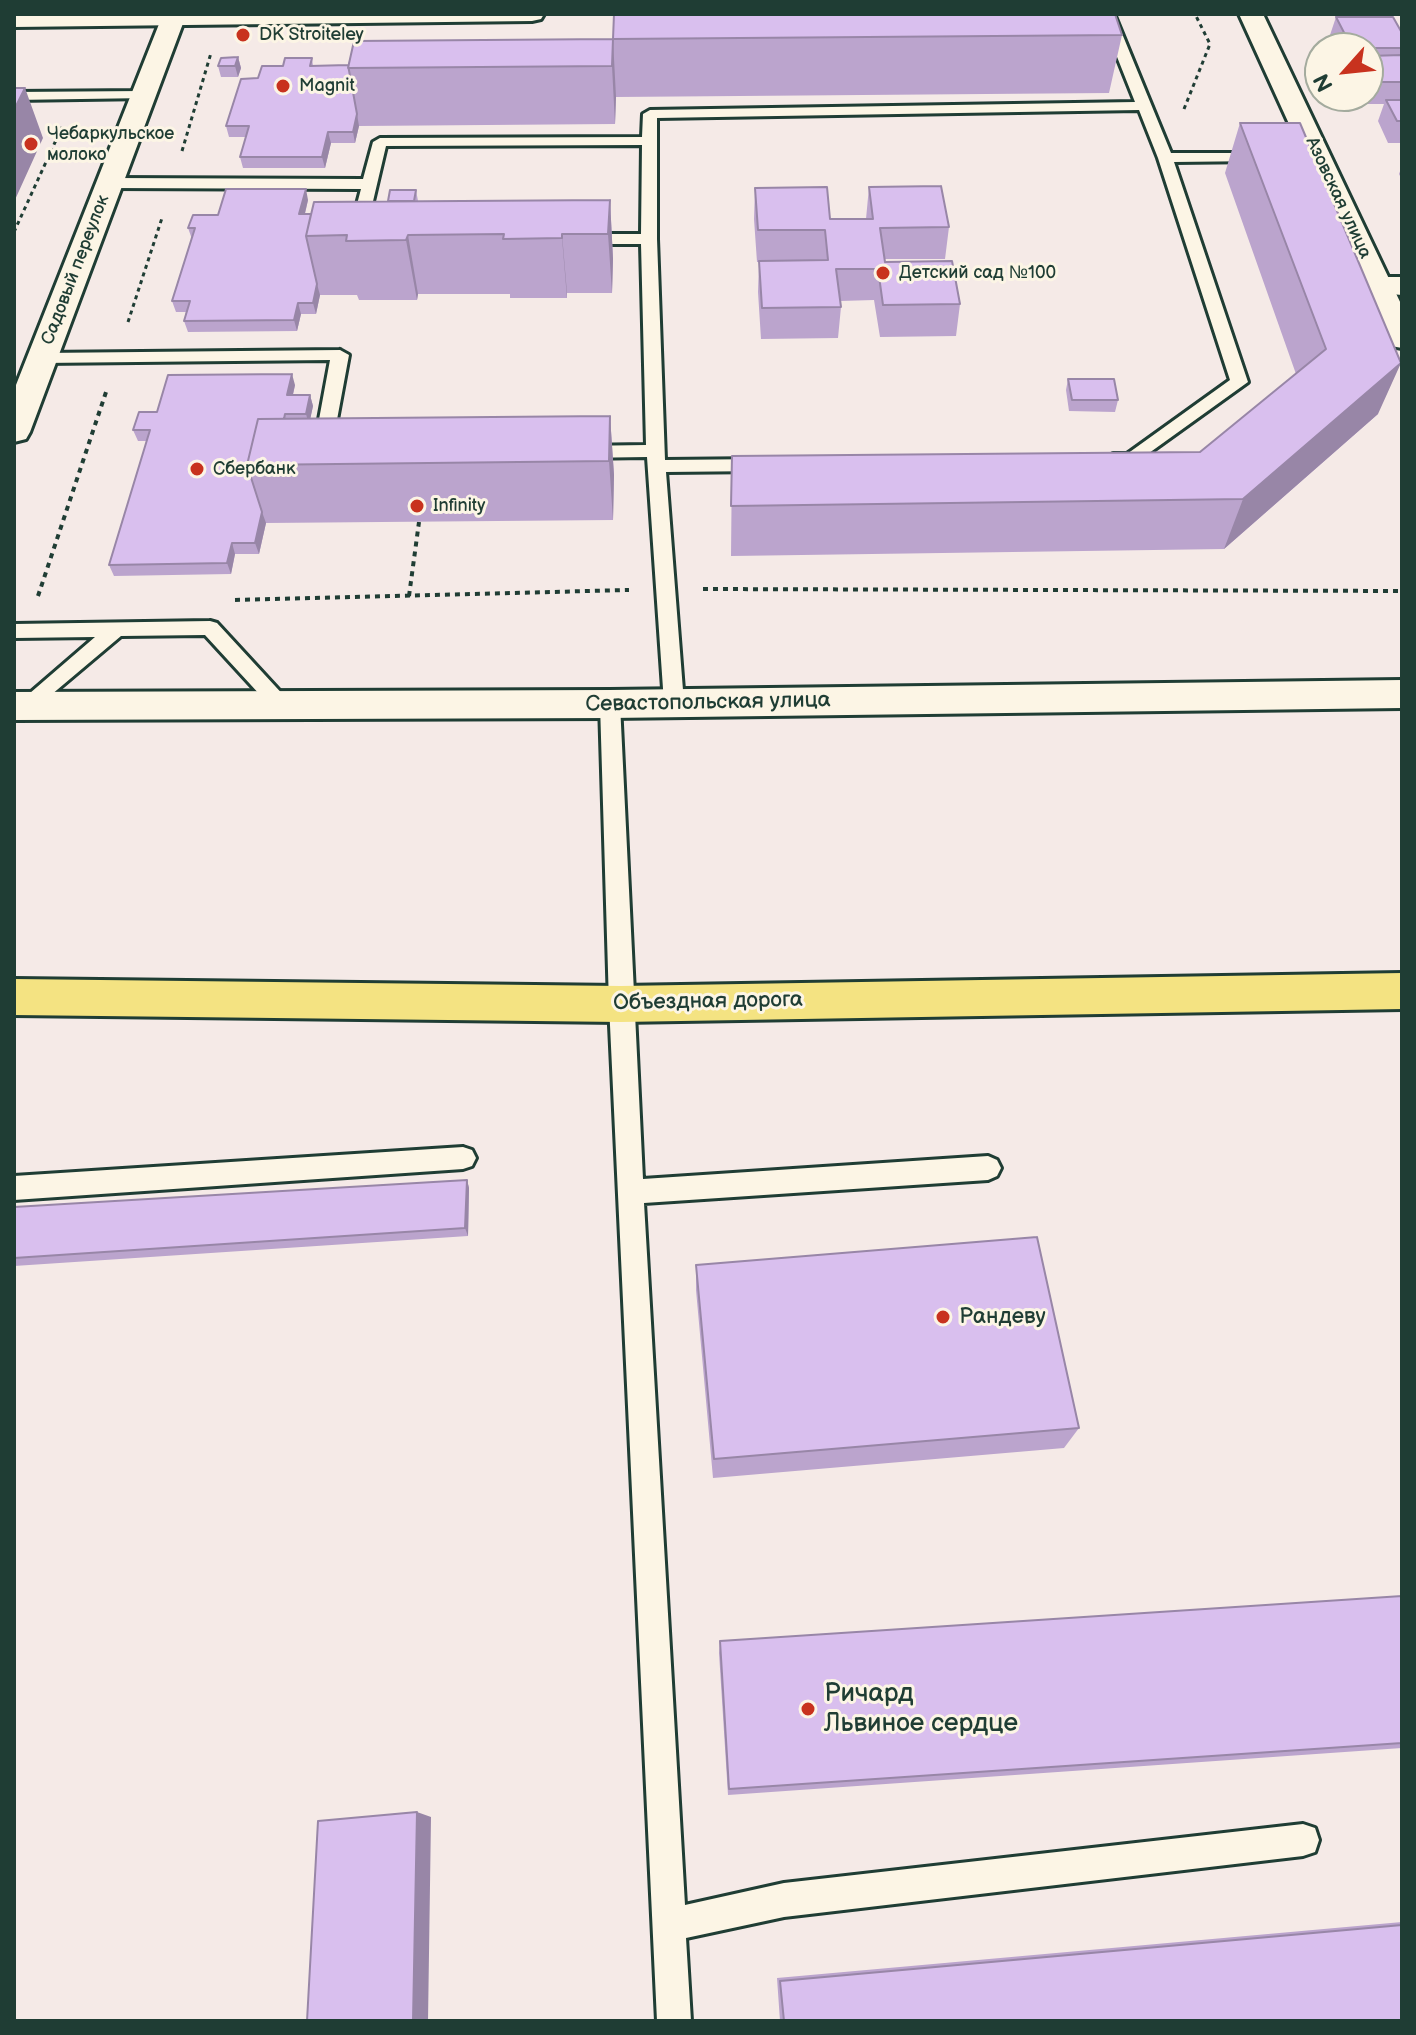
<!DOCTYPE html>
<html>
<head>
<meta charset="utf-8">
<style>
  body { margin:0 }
  #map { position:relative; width:1416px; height:2035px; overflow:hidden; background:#f5eae7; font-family:"Balsamiq Sans",sans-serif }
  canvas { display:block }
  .frame { position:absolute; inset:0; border:16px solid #1f3d34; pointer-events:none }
  .north { position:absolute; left:1304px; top:32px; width:80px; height:80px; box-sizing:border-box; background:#fcf5e5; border:2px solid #a4ab9e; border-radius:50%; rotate:243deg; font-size:22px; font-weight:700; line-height:32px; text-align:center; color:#1f3d34 }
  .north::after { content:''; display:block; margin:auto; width:28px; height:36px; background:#c8321e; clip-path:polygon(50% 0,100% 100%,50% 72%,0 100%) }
</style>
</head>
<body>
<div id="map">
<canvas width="1416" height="2035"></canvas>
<div class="frame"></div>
<div class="north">N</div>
</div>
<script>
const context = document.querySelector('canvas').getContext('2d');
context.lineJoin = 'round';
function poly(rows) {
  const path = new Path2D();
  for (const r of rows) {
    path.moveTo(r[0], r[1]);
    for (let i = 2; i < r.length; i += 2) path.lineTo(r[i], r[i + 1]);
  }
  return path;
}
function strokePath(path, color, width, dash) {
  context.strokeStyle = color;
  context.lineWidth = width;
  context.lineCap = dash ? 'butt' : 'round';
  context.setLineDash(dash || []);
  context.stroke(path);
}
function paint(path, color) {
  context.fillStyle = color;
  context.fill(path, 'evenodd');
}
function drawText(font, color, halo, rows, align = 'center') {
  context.font = font + ' "Balsamiq Sans",sans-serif';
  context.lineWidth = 6;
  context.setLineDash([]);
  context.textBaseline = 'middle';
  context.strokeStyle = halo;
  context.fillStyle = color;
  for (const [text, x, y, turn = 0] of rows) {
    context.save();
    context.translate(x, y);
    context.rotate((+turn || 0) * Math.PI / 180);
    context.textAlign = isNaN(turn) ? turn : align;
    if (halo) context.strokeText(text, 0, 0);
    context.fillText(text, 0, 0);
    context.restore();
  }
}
const pathFar1 = poly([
  [1184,109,1210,44,1195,14],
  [182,151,211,53],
  [14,232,62,127],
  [128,322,162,218]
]);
const path = poly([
  [703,589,1402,591],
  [38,596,107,389],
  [409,596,419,522],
  [235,600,629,590]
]);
const lane = poly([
  [1100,14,1114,14,1171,153,1261,153,1268,157,1261,161,1174,162,1248,382,1131,466,1113,466,1104,460,1113,454,1127,454,1230,380,1158,158,1139,110,657,118,657,239,665,460,764,459,773,465,764,471,666,472,684,703,681,708,674,711,667,708,664,703,647,457,580,458,571,452,580,446,646,445,641,244,582,244,574,239,582,234,641,234,642,145,386,146,366,231,358,236,350,231,361,189,110,188,102,183,110,178,363,179,373,142,380,138,642,137,643,114,650,110,1135,102,1100,14],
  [143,91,150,95,148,98,14,100,14,92,143,91],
  [340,350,349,355,331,452,322,458,313,452,330,360,42,363,33,358,42,353,340,350],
  [210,621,217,623,287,699,290,704,287,709,273,709,205,635,121,636,32,711,18,711,15,706,95,637,14,638,14,624,210,621],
  [610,696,617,699,620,704,643,1179,988,1156,997,1160,1001,1168,997,1176,988,1180,644,1203,685,1905,784,1883,1303,1824,1315,1828,1319,1840,1315,1852,1303,1856,784,1917,686,1938,691,2021,657,2021,609,1004,600,704,603,699,610,696],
  [463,1147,472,1150,476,1158,472,1166,463,1169,14,1200,14,1176,463,1147]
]);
const street = poly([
  [163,14,183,14,185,18,30,432,26,439,14,442,14,390,163,14],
  [1380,277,1402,277,1402,295,1369,292,1365,286,1369,280,1380,277],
  [1402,680,1402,708,610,718,14,720,14,692,610,690,1402,680]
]);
const secondary = poly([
  [14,14,544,14,541,19,532,21,14,27,14,14],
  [1239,14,1263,14,1402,306,1402,348,1391,346,1387,339,1239,14]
]);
const primary = poly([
  [1402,973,1402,1009,621,1022,14,1015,14,979,621,986,1402,973]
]);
const wall = poly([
  [1336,17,1402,33,1402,143,1388,143,1378,121,1384,104,1367,104,1362,96,1368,96,1368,48,1334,48,1329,38],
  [1122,35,1109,93,616,97,615,124,359,126,355,143,331,143,325,168,243,168,240,157,246,137,229,137,226,126,258,78,283,66,312,58,313,66,348,65,354,41],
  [238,57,241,68,238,77,221,77,218,66],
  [1240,123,1378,414,1224,549,731,556,732,456,1200,452,1296,374,1225,173],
  [1402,166,1402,180,1399,174],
  [869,187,949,227,945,259,885,259,885,262,960,304,956,336,880,337,874,300,840,301,841,307,838,338,761,339,758,292,759,262,757,262,754,219,755,188,830,219,866,219],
  [416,190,418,201,610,200,613,259,612,293,567,293,567,298,510,298,510,294,418,294,417,300,359,300,357,295,320,295,316,314,301,314,297,331,188,332,184,321,186,312,176,312,172,301,192,239,188,228,218,215,308,200,305,214,388,201],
  [1068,379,1118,400,1115,412,1069,411,1066,390],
  [295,385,293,395,310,395,313,406,310,419,610,416,614,475,613,520,266,523,259,554,235,554,231,574,114,576,109,565,147,441,138,441,133,430,157,412],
  [467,1180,469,1188,468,1236,14,1266,14,1207],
  [696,1265,1079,1428,1064,1448,713,1478,696,1290],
  [1402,1596,1402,1748,728,1795,719,1653,720,1641],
  [1402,1922,1402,2021,780,2021,777,1978]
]);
const shadedWall = poly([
  [613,39,616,97,615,124,612,66],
  [238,57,241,68,238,77,235,66],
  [25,88,43,138,14,202,14,106],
  [357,114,359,126,355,143,353,132],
  [328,132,331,143,325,168,322,157],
  [306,189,308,200,302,225,299,214],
  [610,200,613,259,612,293,608,234],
  [562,234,567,293,567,298,562,238],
  [408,235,418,294,417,300,406,240],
  [317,284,320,295,316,314,313,303],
  [298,303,301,314,297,331,294,320],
  [1401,363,1378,414,1224,549,1243,499],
  [292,374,295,385,290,407,287,395],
  [310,395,313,406,309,425,306,414],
  [610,416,614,475,613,520,609,461],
  [262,512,266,523,259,554,255,543],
  [232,543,235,554,231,574,227,563],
  [467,1180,469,1188,468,1236,465,1228],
  [417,1812,431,1817,428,2021,413,2021]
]);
const building = poly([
  [614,14,1115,14,1122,35,613,39,614,14],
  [1336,17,1393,17,1402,33,1402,48,1352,48,1336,17],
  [613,39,612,66,348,68,354,41,613,39],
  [1402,55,1402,82,1374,82,1368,71,1368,56,1402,55],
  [238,57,235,66,218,66,221,58,238,57],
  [285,58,312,58,310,66,348,65,357,114,353,132,328,132,322,157,240,157,249,126,226,126,241,79,258,78,262,66,283,66,285,58],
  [14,88,25,88,14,110,14,88],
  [1386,100,1402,100,1402,121,1397,121,1386,100],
  [1240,123,1300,123,1401,363,1243,499,731,506,732,456,1200,452,1326,349,1240,123],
  [941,186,949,227,880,228,885,262,952,261,960,304,883,305,878,269,836,269,841,307,762,308,759,261,828,260,825,230,758,230,755,188,827,187,830,219,873,219,869,187,941,186],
  [226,189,306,189,299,214,311,214,306,236,317,284,313,303,298,303,294,320,184,321,190,301,172,301,195,228,188,228,193,215,218,215,226,189],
  [390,190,416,190,414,201,388,201,390,190],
  [610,200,608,234,562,234,562,238,503,239,504,234,408,235,406,240,346,241,347,235,306,236,314,202,610,200],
  [292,374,287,395,310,395,306,414,285,414,284,419,258,419,247,465,262,512,255,543,232,543,227,563,109,565,150,430,133,430,139,412,157,412,168,375,292,374],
  [1068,379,1114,379,1118,400,1072,400,1068,379],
  [610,416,609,461,247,465,258,419,610,416],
  [467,1180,465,1228,14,1258,14,1207,467,1180],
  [1037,1237,1079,1428,714,1459,696,1265,1037,1237],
  [1402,1596,1402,1743,729,1789,720,1641,1402,1596],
  [417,1812,413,2021,307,2021,318,1821,417,1812],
  [1402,1925,1402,2021,784,2021,780,1981,1402,1925]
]);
const markers = [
  [243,35,8,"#c8321e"],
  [283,86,8,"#c8321e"],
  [31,144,8,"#c8321e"],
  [883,273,8,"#c8321e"],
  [197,469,8,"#c8321e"],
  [417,506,8,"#c8321e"],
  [943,1317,8,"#c8321e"],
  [808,1709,8,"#c8321e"]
];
const farPoinames = [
  ["DK Stroiteley",259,35],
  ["Magnit",299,86],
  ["Чебаркульское",47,134],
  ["молоко",47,155],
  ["Детский сад №100",899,273],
  ["Сбербанк",213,469],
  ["Infinity",433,506]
];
const farStreetnames = [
  ["Азовская улица",1338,198,65],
  ["Садовый переулок",76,270,-69]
];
const streetNames = [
  ["Севастопольская улица",708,703,-1],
  ["Объездная дорога",708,1002,-1]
];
const poiNames = [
  ["Рандеву",959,1317]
];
const nearPoinames = [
  ["Ричард",824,1694],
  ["Львиное сердце",824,1724]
];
strokePath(lane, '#1f3d34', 6);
strokePath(street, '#1f3d34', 6);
strokePath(secondary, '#1f3d34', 6);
strokePath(primary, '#1f3d34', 6);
strokePath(pathFar1, '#1f3d34', 3, [4, 4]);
strokePath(path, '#1f3d34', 4, [5, 5]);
paint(lane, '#fcf5e5');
paint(street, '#fcf5e5');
paint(secondary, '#fcf5e5');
paint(primary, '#f4e382');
paint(wall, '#bba4cd');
paint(shadedWall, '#9886a7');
paint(building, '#d9bfee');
strokePath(building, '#9886a7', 2);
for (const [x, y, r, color] of markers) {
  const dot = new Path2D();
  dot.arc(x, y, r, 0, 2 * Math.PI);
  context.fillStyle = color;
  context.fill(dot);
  strokePath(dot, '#fcf5e5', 3);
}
drawText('18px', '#1f3d34', '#fcf5e5', farPoinames, 'left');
drawText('18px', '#1f3d34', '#fcf5e5', farStreetnames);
drawText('22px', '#1f3d34', '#fcf5e5', streetNames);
drawText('22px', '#1f3d34', '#fcf5e5', poiNames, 'left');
drawText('26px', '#1f3d34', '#fcf5e5', nearPoinames, 'left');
</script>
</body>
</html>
